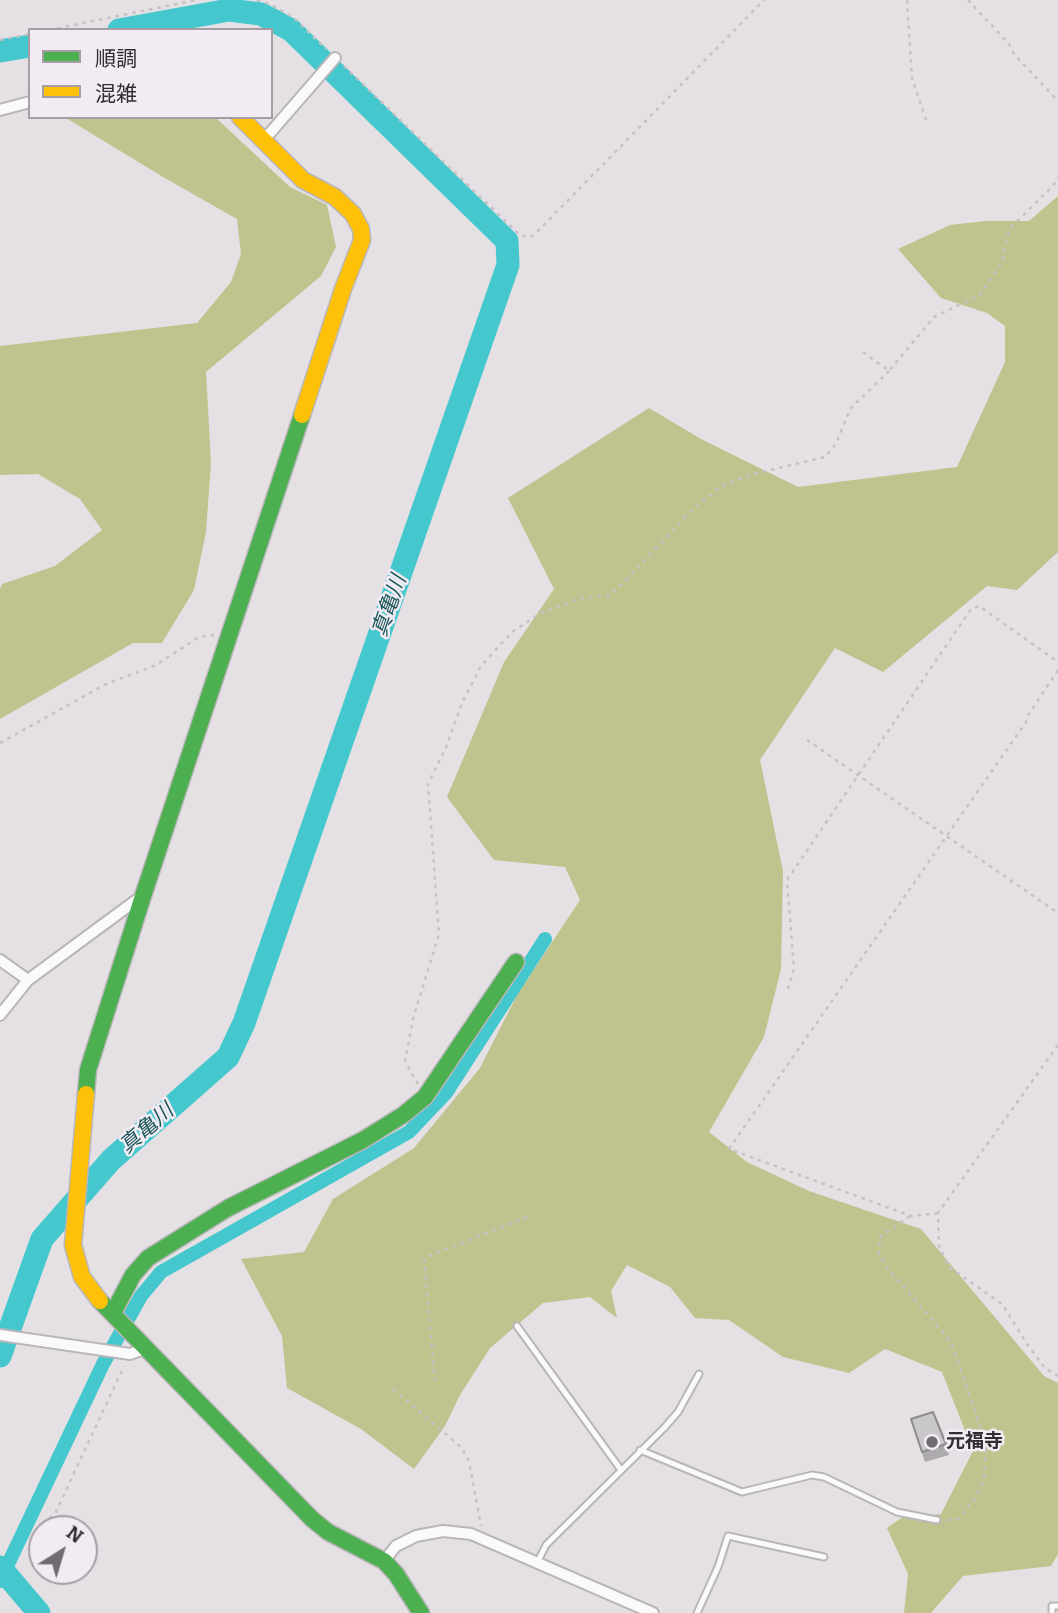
<!DOCTYPE html>
<html>
<head>
<meta charset="utf-8">
<style>
  body { margin:0 }
  #map { position:relative; width:1058px; height:1613px; overflow:hidden; background:#e4e0e4; font-family:Bitter,"Noto Sans JP",serif }
  canvas { display:block }
  .legend { position:absolute; left:28px; top:28px; width:245px; height:91px; box-sizing:border-box; background:#f3ebf3; border:2px solid #a59fa5; margin:0; padding:9px 12px; list-style:none; font-size:21px; color:#302d30 }
  .legend li { display:flex; align-items:center; gap:14px; height:35px }
  .legend b { width:35px; border:2px solid #a59fa5 }
  .north { position:absolute; left:28px; top:1515px; width:70px; height:70px; box-sizing:border-box; background:#f3ebf3; border:2px solid #a59fa5; border-radius:50%; rotate:37deg; font-size:19px; font-weight:700; line-height:28px; text-align:center; color:#302d30 }
  .north::after { content:''; display:block; margin:auto; width:24px; height:32px; background:#6f6c6f; clip-path:polygon(50% 0,100% 100%,50% 72%,0 100%) }
</style>
</head>
<body>
<div id="map">
<canvas width="1058" height="1613"></canvas>
<ul class="legend">
<li><b style="height:9px;background:#4caf50"></b>順調</li>
<li><b style="height:9px;background:#ffc107"></b>混雑</li>
</ul>
<div class="north">N</div>
</div>
<script>
const context = document.querySelector('canvas').getContext('2d');
context.lineJoin = 'round';
function paint(path, color) {
  context.fillStyle = color;
  context.fill(path, 'evenodd');
}
function poly(rows) {
  const path = new Path2D();
  for (const r of rows) {
    path.moveTo(r[0], r[1]);
    for (let i = 2; i < r.length; i += 2) path.lineTo(r[i], r[i + 1]);
  }
  return path;
}
function strokePath(path, color, width, dash) {
  context.strokeStyle = color;
  context.lineWidth = width;
  context.lineCap = dash ? 'butt' : 'round';
  context.setLineDash(dash || []);
  context.stroke(path);
}
function drawText(font, color, halo, rows, align = 'center') {
  context.font = font + ' Bitter,"Noto Sans JP",serif';
  context.lineWidth = 5;
  context.setLineDash([]);
  context.textBaseline = 'middle';
  context.strokeStyle = halo;
  context.fillStyle = color;
  for (const [text, x, y, turn = 0] of rows) {
    context.save();
    context.translate(x, y);
    context.rotate((+turn || 0) * Math.PI / 180);
    context.textAlign = isNaN(turn) ? turn : align;
    if (halo) context.strokeText(text, 0, 0);
    context.fillText(text, 0, 0);
    context.restore();
  }
}
const forest = poly([
  [215,117,290,187,327,205,336,247,321,276,206,372,211,463,206,532,194,590,162,643,133,643,0,719,0,589,2,584,55,566,102,530,80,499,38,474,0,475,0,346,197,323,231,282,241,254,237,219,163,177,66,118],
  [1058,196,1058,552,1017,590,987,586,883,672,835,648,760,760,783,871,781,969,764,1037,709,1132,747,1162,809,1191,921,1229,1044,1376,1058,1383,1058,1554,1051,1566,963,1576,931,1613,904,1613,908,1574,887,1528,901,1518,941,1514,973,1451,942,1372,885,1349,849,1373,783,1357,729,1320,695,1318,670,1287,627,1265,611,1291,617,1318,590,1297,543,1303,490,1348,460,1395,445,1426,414,1469,361,1429,287,1388,282,1336,241,1259,304,1252,333,1199,414,1148,480,1068,517,995,580,900,565,867,494,860,447,797,504,662,554,589,508,498,649,408,701,439,798,487,957,467,1005,362,1005,326,987,313,941,298,898,249,950,225,986,221,1029,221]
]);
const canal = poly([
  [0,1581,103,1364,141,1296,161,1272,409,1132,446,1093,545,939]
]);
const river = poly([
  [0,51,30,46],
  [0,1356,42,1239,111,1160,228,1057,244,1023,508,265,507,241,291,30,261,14,229,10,119,30],
  [0,1567,39,1613]
]);
const path = poly([
  [257,0,272,5,294,18,326,49],
  [907,0,912,78,927,123],
  [968,0,1009,44,1014,54,1058,101],
  [49,30,196,0],
  [0,40,30,34],
  [344,66,521,236,533,236,764,0],
  [863,352,889,371,934,317,980,295,1002,262,1009,229,1053,186,1058,177],
  [807,740,1058,913],
  [0,743,106,684,154,666,199,637,214,635],
  [788,989,794,969,787,880,971,609,979,606,1058,662],
  [1058,1045,938,1213,939,1246,949,1267,1002,1304,1027,1344,1045,1368,1058,1376],
  [418,1084,405,1061,413,1019,439,934,428,784,447,745,462,703,481,666,512,632,541,613,581,598,608,596,622,584,690,512,720,487,749,475,825,457,836,444,850,409,889,371],
  [938,1213,911,1216,729,1149,1026,722,1027,717,1058,670],
  [910,1216,880,1237,879,1254,886,1266,951,1342,986,1443,984,1478,977,1496,958,1519,946,1520],
  [435,1381,424,1261,429,1256,532,1215],
  [393,1389,461,1447,469,1461,481,1526],
  [43,1524,55,1514,124,1366]
]);
const lane = poly([
  [517,1326,621,1470],
  [640,1450,742,1492,812,1475,824,1477,897,1512,937,1520],
  [537,1563,546,1545,664,1428,678,1412,699,1374],
  [697,1613,718,1567,728,1536,824,1557],
  [1052,1613,1052,1606,1058,1606]
]);
const street = poly([
  [0,110,30,102],
  [262,139,270,133,335,58],
  [0,960,28,980],
  [0,1015,28,980,142,896],
  [0,1335,130,1354,147,1348],
  [384,1561,396,1546,416,1536,443,1531,471,1534,653,1613]
]);
const fast = poly([
  [86,1094,88,1070,143,896,302,415],
  [100,1301,312,1519,328,1532,384,1561,396,1574,421,1613],
  [113,1313,133,1275,148,1258,228,1208,363,1140,403,1115,425,1097,516,962]
]);
const slow = poly([
  [240,117,303,180,335,197,353,214,361,229,362,240,343,289,302,415],
  [86,1094,73,1245,82,1277,100,1301]
]);
const wall = poly([
  [933,1412,949,1455,925,1462,911,1419]
]);
const building = poly([
  [933,1412,946,1444,922,1452,911,1419,933,1412]
]);
const markers = [
  [932,1442,7,"#6f6c6f"]
];
const poiNames = [
  ["元福寺",946,1442]
];
const waterNames = [
  ["真亀川",390,606,-71],
  ["真亀川",147,1129,-41]
];
paint(forest, '#c1c38e');
strokePath(canal, '#44c8ce', 14);
strokePath(river, '#44c8ce', 23);
strokePath(lane, '#b9b6b9', 9);
strokePath(street, '#b9b6b9', 14);
strokePath(fast, '#b9b6b9', 19);
strokePath(slow, '#b9b6b9', 19);
strokePath(path, '#c4c2c4', 2.5, [3.5, 5]);
strokePath(lane, '#fbfafb', 5);
strokePath(street, '#fbfafb', 10);
strokePath(fast, '#4caf50', 16);
strokePath(slow, '#ffc107', 16);
paint(wall, '#aeabae');
paint(building, '#cac7ca');
strokePath(building, '#8d8b8d', 2);
for (const [x, y, r, color] of markers) {
  const dot = new Path2D();
  dot.arc(x, y, r, 0, 2 * Math.PI);
  context.fillStyle = color;
  context.fill(dot);
  strokePath(dot, '#f3ebf3', 2.5);
}
drawText('bold 19px', '#302d30', '#f3ebf3', poiNames, 'left');
drawText('italic 21px', '#19575a', '#f3ebf3', waterNames);
</script>
</body>
</html>
